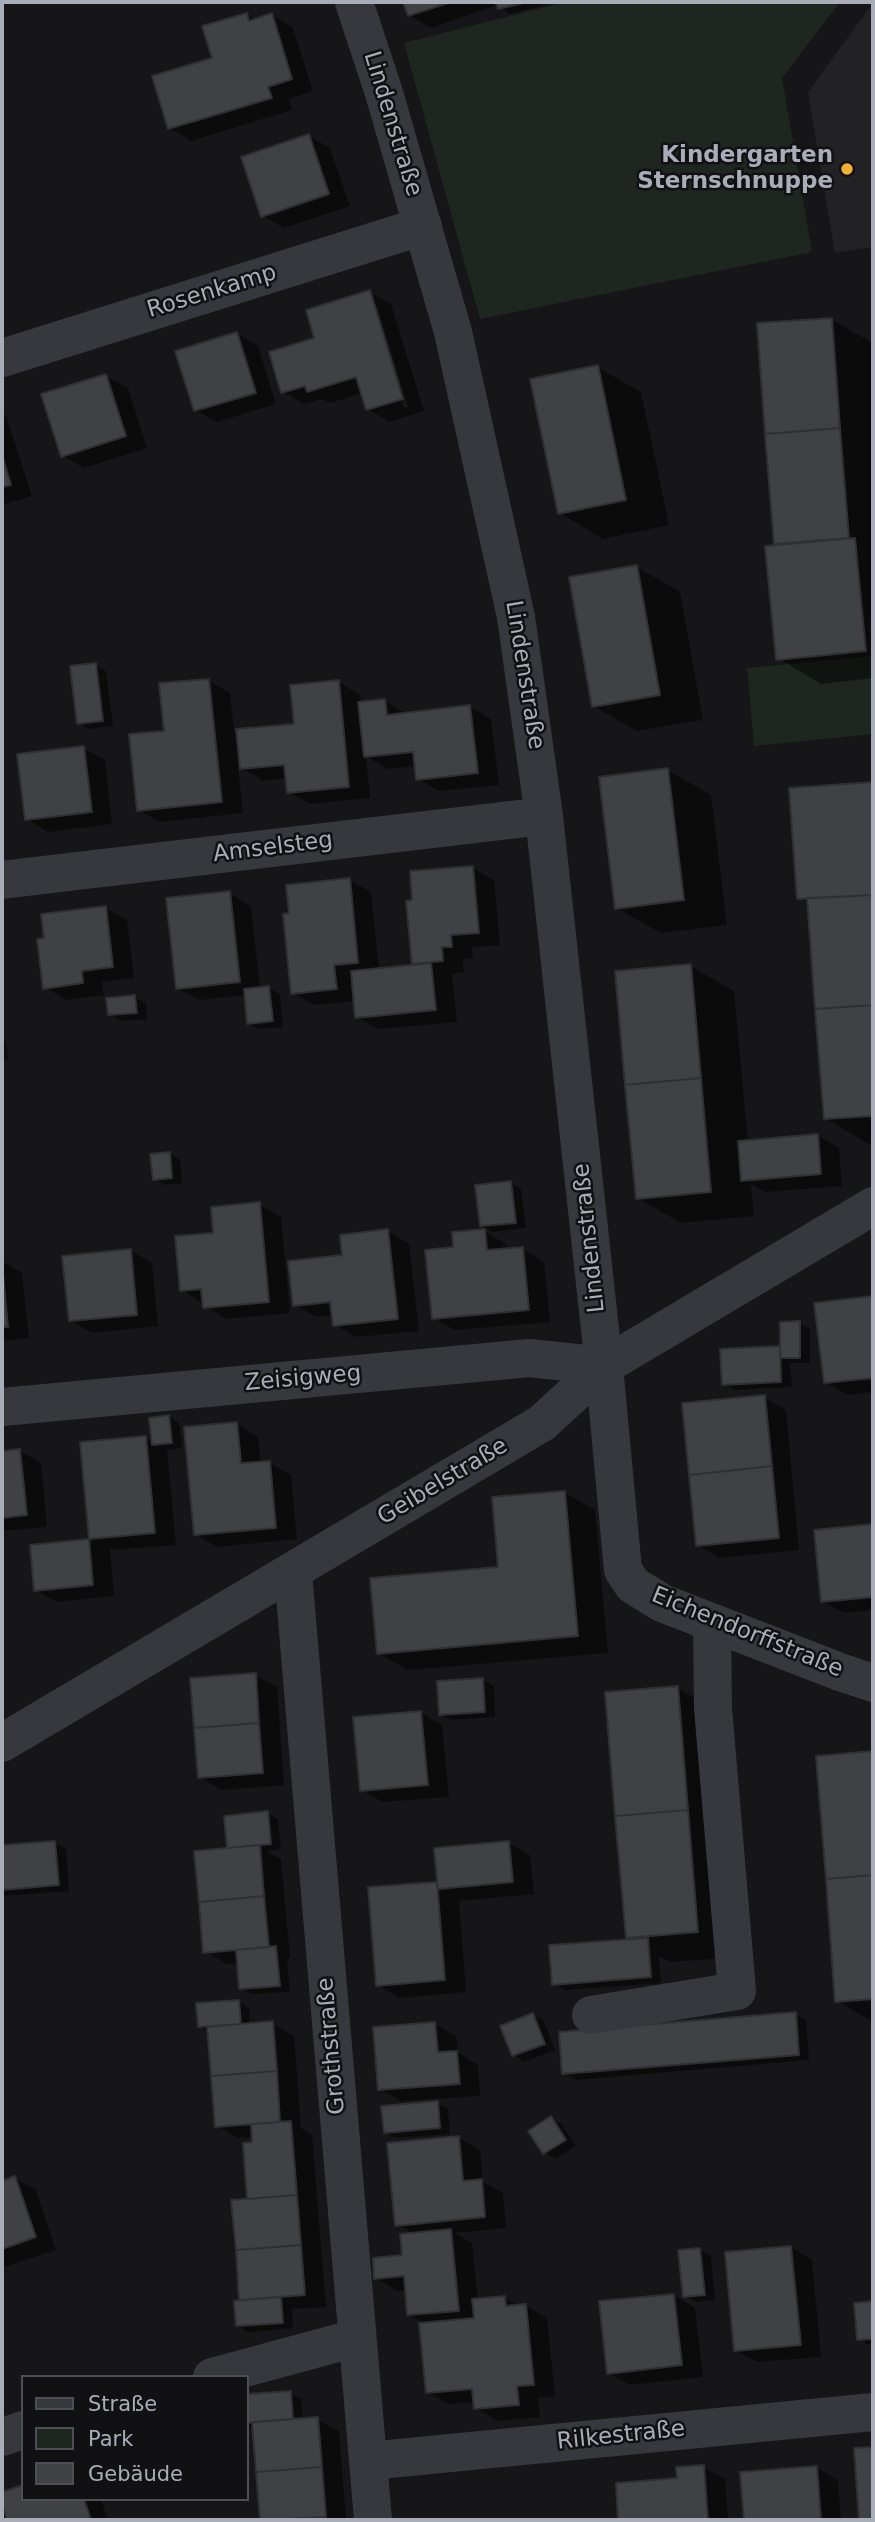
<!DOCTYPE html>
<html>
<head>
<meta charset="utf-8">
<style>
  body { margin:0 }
  #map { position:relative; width:875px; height:2522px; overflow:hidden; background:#161618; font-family:"DejaVu Sans",sans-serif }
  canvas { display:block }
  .frame { position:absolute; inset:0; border:4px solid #a8adb8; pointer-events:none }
  .legend { position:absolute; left:21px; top:2375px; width:228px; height:126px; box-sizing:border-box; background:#111113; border:2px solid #4d4f55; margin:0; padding:9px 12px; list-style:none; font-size:21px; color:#a8adb8 }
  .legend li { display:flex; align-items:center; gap:14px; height:35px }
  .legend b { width:35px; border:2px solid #4d4f55 }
</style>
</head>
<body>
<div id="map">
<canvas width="875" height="2522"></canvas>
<div class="frame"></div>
<ul class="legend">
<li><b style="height:9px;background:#37383d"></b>Straße</li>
<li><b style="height:19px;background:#1e261f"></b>Park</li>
<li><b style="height:19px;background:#404145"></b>Gebäude</li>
</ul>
</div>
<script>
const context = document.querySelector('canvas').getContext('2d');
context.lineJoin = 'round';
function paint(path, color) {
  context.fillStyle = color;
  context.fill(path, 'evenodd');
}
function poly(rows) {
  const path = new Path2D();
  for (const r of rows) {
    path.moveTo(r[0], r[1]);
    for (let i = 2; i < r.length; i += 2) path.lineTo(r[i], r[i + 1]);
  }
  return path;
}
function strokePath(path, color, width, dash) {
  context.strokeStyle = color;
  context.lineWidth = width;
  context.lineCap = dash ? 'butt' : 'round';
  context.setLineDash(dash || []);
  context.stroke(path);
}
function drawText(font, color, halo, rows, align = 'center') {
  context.font = font + ' "DejaVu Sans",sans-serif';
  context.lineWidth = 5;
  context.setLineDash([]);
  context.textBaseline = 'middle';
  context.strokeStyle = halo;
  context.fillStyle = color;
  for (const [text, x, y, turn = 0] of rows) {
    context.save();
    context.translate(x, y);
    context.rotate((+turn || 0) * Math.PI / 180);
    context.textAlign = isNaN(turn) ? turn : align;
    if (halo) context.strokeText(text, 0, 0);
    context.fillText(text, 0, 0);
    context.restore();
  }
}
const built = poly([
  [873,3,873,247,835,253,808,92]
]);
const green = poly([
  [565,2,840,2,782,78,812,252,480,319,404,43],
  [873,656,873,734,754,746,747,668]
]);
const shadow = poly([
  [405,2,493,2,494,6,431,28,409,15],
  [498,2,554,2,554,3,510,14,500,8],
  [247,15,257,20,272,15,293,28,313,91,289,99,292,110,191,141,170,128,214,59],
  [309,136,330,148,350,206,284,228,263,216],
  [370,292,391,304,424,411,389,422,368,409,363,393,330,403,322,399,304,404,282,391,317,339],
  [373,307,377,307,408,407,404,408],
  [832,320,873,343,873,678,821,684,778,658,782,546,776,543],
  [237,334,258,346,276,404,217,422,195,410],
  [597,367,641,392,669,525,603,539,560,513],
  [106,376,128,388,147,448,84,468,63,456],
  [2,413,6,415,32,496,2,505],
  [637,567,680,592,703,720,637,731,593,706],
  [95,665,106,671,113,726,89,729,79,723],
  [209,681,230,693,234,731,296,725,339,682,360,695,361,704,385,701,406,713,470,707,491,719,499,785,439,791,418,779,416,766,387,769,366,756,370,798,310,804,289,792,287,778,263,781,238,766,243,813,160,822,138,810,166,732],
  [83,748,105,760,112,824,48,832,27,819],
  [667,770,711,795,727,925,661,933,617,908],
  [873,784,873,1143,869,1144,825,1118,809,903,799,898,791,790],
  [473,868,494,880,500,945,472,947,473,958,463,959,464,972,452,974,457,1022,378,1029,357,1017,355,1001,314,1005,293,993,350,880,371,892,379,970,414,967,408,903],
  [229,893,251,906,260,989,269,988,280,994,283,1027,259,1029,249,1023,246,995,199,1000,177,988],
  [106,908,127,920,134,978,102,982,104,995,66,1000,45,987],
  [690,966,734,991,748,1142,817,1135,839,1148,842,1186,765,1192,751,1184,754,1216,681,1223,637,1198],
  [135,997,146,1003,147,1019,121,1021,110,1014],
  [2,1040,6,1042,8,1060,2,1060],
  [169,1153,180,1160,182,1183,165,1185,154,1179],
  [511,1183,521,1189,526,1228,492,1232,481,1225],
  [259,1204,281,1217,290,1313,226,1319,182,1290],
  [387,1231,409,1244,419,1331,356,1337,335,1325,334,1315,316,1317,295,1305,344,1256],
  [484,1231,506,1244,507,1250,523,1249,544,1262,550,1322,455,1330,433,1318,455,1248],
  [131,1251,152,1263,158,1326,92,1333,70,1320],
  [2,1261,22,1273,29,1338,2,1341],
  [873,1298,873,1392,847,1395,825,1382,816,1305],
  [799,1323,810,1329,810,1363,790,1363,792,1387,734,1390,723,1384,782,1348],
  [764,1397,786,1410,799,1550,719,1558,698,1545],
  [169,1417,179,1423,182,1448,167,1450,176,1545,113,1550,110,1547,114,1596,57,1602,36,1590,89,1541,92,1544,82,1443,146,1438,154,1442],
  [237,1424,258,1437,261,1464,270,1463,291,1475,297,1539,217,1547,195,1534],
  [20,1451,41,1463,47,1527,2,1531,2,1453],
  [565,1493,595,1510,608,1653,408,1670,378,1653,500,1568],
  [873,1526,873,1610,844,1613,822,1601,816,1532],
  [255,1675,277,1687,284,1785,221,1790,200,1777],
  [483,1680,494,1686,495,1717,451,1720,440,1714],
  [677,1688,721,1713,741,1957,671,1962,659,1956,661,1983,565,1990,554,1984,633,1941,627,1937],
  [421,1713,442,1725,449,1797,383,1802,361,1790],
  [873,1753,873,2022,837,2001,818,1757],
  [268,1813,278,1819,281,1849,266,1851,281,1859,290,1958,287,1958,290,1992,252,1994,241,1988,239,1963,227,1964,205,1951,229,1849],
  [55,1843,66,1849,69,1891,2,1896,2,1847],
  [509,1843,530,1855,534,1894,459,1901,466,1992,399,1998,378,1985,369,1888,439,1883],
  [238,2001,249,2008,250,2025,272,2023,294,2036,301,2128,312,2135,326,2307,292,2309,293,2328,248,2332,237,2325,245,2302,241,2299,253,2137,238,2138,217,2126,209,2032,199,2026],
  [795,2014,806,2020,809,2060,575,2080,564,2073],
  [533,2015,544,2021,555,2050,524,2062,514,2055],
  [435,2024,456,2036,458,2053,478,2065,480,2096,401,2101,380,2089],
  [437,2103,448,2109,450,2134,396,2138,385,2132],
  [551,2118,562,2125,576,2146,555,2159,544,2152],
  [459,2138,480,2150,483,2182,503,2193,506,2228,455,2233,472,2243,478,2300,505,2298,520,2306,526,2306,547,2318,555,2396,538,2398,540,2417,497,2421,476,2408,475,2402,449,2404,427,2392,427,2325,409,2314,407,2290,397,2291,376,2278,404,2257,414,2234,397,2224],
  [15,2178,36,2190,56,2250,2,2268,2,2182],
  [791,2247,812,2260,821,2357,757,2362,735,2350],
  [700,2250,711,2256,715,2300,696,2302,685,2296],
  [674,2295,695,2308,703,2377,630,2385,608,2373],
  [873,2303,873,2345,869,2345,859,2339,856,2304],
  [290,2393,301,2399,303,2420,317,2419,339,2431,346,2520,262,2520,254,2429,247,2429,247,2396],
  [703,2467,725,2479,728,2520,620,2520,618,2484,679,2480],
  [816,2467,838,2480,841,2520,745,2520,742,2473],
  [23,2487,23,2499,101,2499,108,2520,2,2520,2,2494]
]);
const building = poly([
  [403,2,451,2,408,16,403,2],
  [496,2,528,2,498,9,496,2],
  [247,13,249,21,272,13,292,79,268,87,272,98,168,129,152,76,212,58,202,26,247,13],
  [309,134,329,194,261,217,241,157,309,134],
  [370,290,403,399,366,410,356,377,307,392,305,386,281,393,269,352,314,338,306,310,370,290],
  [832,318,840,428,765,434,757,323,832,318],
  [237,332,256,393,194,411,175,351,237,332],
  [598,365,626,500,558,514,530,379,598,365],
  [106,374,126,436,61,457,41,394,106,374],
  [840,428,849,538,774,544,765,434,840,428],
  [2,455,11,485,2,487,2,455],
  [855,538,866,651,776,660,765,546,855,538],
  [637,565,660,695,592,707,569,577,637,565],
  [96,663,103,721,77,724,70,666,96,663],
  [209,679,222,802,137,811,129,734,164,731,159,683,209,679],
  [339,680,349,787,287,793,284,765,240,769,236,729,294,724,290,685,339,680],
  [385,699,387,715,470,705,478,773,416,780,413,752,364,757,358,702,385,699],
  [84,746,92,812,25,820,17,754,84,746],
  [668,768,684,900,615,909,599,777,668,768],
  [873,782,873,895,797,899,789,788,873,782],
  [473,866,479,933,451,935,452,947,442,947,443,961,412,964,406,901,412,900,410,871,473,866],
  [350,878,358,963,334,965,337,989,291,994,283,914,289,913,286,885,350,878],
  [230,891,240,982,176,989,166,898,230,891],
  [873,895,873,1005,815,1009,807,898,873,895],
  [106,906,113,967,82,971,83,983,43,989,37,939,44,938,41,914,106,906],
  [431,963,436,1010,355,1018,351,971,431,963],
  [691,964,701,1078,625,1085,615,971,691,964],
  [269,986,273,1021,247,1024,244,989,269,986],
  [135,995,137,1013,108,1015,106,998,135,995],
  [873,1005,873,1116,824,1119,815,1009,873,1005],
  [701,1078,711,1192,636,1199,625,1085,701,1078],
  [818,1134,821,1174,741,1181,738,1141,818,1134],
  [170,1152,172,1178,153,1180,150,1154,170,1152],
  [511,1181,516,1223,480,1226,475,1185,511,1181],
  [260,1202,269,1302,203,1308,201,1289,180,1291,175,1236,213,1233,211,1207,260,1202],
  [388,1229,398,1319,333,1326,330,1302,293,1306,288,1261,342,1255,340,1235,388,1229],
  [485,1229,487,1250,523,1247,529,1310,432,1319,425,1250,453,1247,452,1232,485,1229],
  [131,1249,137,1315,69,1321,62,1256,131,1249],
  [2,1263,8,1327,2,1327,2,1263],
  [873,1296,873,1378,824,1383,814,1303,873,1296],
  [800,1321,800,1358,780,1358,780,1322,800,1321],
  [780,1346,781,1382,722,1385,720,1349,780,1346],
  [765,1395,772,1466,689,1475,682,1403,765,1395],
  [169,1415,172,1443,152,1445,149,1418,169,1415],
  [237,1422,241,1463,270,1461,276,1528,194,1535,184,1427,237,1422],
  [146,1436,155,1533,89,1539,80,1442,146,1436],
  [20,1449,27,1515,2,1518,2,1451,20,1449],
  [772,1466,779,1538,696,1546,689,1475,772,1466],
  [565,1491,578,1636,377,1654,370,1578,498,1567,492,1497,565,1491],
  [873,1524,873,1597,821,1602,814,1530,873,1524],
  [89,1539,93,1585,34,1591,30,1545,89,1539],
  [256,1673,259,1723,194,1728,190,1678,256,1673],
  [483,1678,485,1712,439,1715,437,1681,483,1678],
  [678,1686,688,1810,615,1816,605,1692,678,1686],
  [421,1711,428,1785,360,1791,353,1717,421,1711],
  [259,1723,263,1773,198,1778,194,1728,259,1723],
  [873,1751,873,1875,826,1879,816,1756,873,1751],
  [688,1810,698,1932,626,1938,615,1816,688,1810],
  [268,1811,271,1844,227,1848,224,1816,268,1811],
  [55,1841,59,1885,2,1890,2,1845,55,1841],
  [509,1841,513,1882,438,1889,434,1848,509,1841],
  [260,1845,264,1896,199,1902,194,1851,260,1845],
  [873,1875,873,1999,835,2002,826,1879,873,1875],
  [437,1882,445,1980,376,1986,368,1887,437,1882],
  [264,1896,269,1947,203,1953,199,1902,264,1896],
  [648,1938,651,1977,552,1985,549,1945,648,1938],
  [276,1946,280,1986,239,1989,236,1950,276,1946],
  [239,2000,241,2024,198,2027,196,2003,239,2000],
  [796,2012,799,2055,562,2074,559,2032,796,2012],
  [533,2013,545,2044,512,2056,500,2026,533,2013],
  [273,2021,277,2071,211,2076,207,2027,273,2021],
  [435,2022,438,2052,457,2051,460,2084,378,2090,373,2027,435,2022],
  [277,2071,280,2122,215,2127,211,2076,277,2071],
  [438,2101,440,2128,384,2133,381,2106,438,2101],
  [551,2116,566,2140,543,2154,528,2131,551,2116],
  [291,2121,297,2195,247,2199,243,2143,252,2142,251,2124,291,2121],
  [459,2136,463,2181,482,2179,485,2217,395,2226,387,2143,459,2136],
  [15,2176,36,2237,2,2249,2,2181,15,2176],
  [297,2195,301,2245,236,2250,231,2200,297,2195],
  [451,2229,459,2311,407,2315,404,2276,374,2279,373,2258,402,2255,400,2234,451,2229],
  [301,2245,305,2295,239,2300,236,2250,301,2245],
  [791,2246,801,2345,734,2351,725,2252,791,2246],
  [700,2248,705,2295,683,2297,678,2250,700,2248],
  [674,2294,682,2365,607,2374,599,2301,674,2294],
  [505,2296,506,2306,526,2304,534,2385,517,2386,519,2405,474,2409,472,2389,426,2393,419,2323,474,2318,472,2299,505,2296],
  [281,2297,283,2323,236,2326,234,2301,281,2297],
  [873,2301,873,2339,857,2340,854,2303,873,2301],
  [291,2391,293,2419,247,2423,247,2394,291,2391],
  [318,2417,322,2467,256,2472,252,2422,318,2417],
  [873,2447,873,2520,859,2520,854,2448,873,2447],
  [704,2465,708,2520,618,2520,616,2483,677,2478,676,2467,704,2465],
  [817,2466,821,2520,744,2520,740,2472,817,2466],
  [322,2467,326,2517,260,2520,256,2472,322,2467],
  [23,2485,23,2499,84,2499,91,2520,7,2520,2,2505,2,2492,23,2485]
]);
const minor = poly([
  [354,2,384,93,453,332,516,617,544,816,604,1366,623,1570,633,1585,662,1603,840,1672,873,1683],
  [2,358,423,226],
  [2,880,544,816],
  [2,1407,530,1358,604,1366],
  [293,1572,373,2520],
  [2,1743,542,1423,604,1366,873,1206],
  [591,2015,737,1991,713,1708,712,1623],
  [212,2377,356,2338],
  [2,2437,23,2430],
  [368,2461,873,2412]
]);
const markers = [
  [847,169,7,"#f2b134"]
];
const streetNames = [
  ["Lindenstraße",392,124,73],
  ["Rosenkamp",212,292,-17],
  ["Lindenstraße",524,675,81],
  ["Amselsteg",273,848,-7],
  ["Lindenstraße",590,1238,-96],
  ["Zeisigweg",303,1379,-5],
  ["Geibelstraße",443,1482,-31],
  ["Eichendorffstraße",747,1633,22],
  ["Grothstraße",332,2046,-95],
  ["Rilkestraße",621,2436,-6]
];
const poiNames = [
  ["Kindergarten",833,156],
  ["Sternschnuppe",833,182]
];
paint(built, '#222225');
paint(green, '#1e261f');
paint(shadow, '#0007');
paint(building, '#404145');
strokePath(building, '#303034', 2);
strokePath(minor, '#37383d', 38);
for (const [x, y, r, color] of markers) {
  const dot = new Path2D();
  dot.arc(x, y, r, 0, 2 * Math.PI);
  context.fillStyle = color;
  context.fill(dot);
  strokePath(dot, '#111113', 2.5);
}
drawText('23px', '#a8adb8', '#111113', streetNames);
drawText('bold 23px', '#a8adb8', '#111113', poiNames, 'right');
</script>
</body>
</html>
